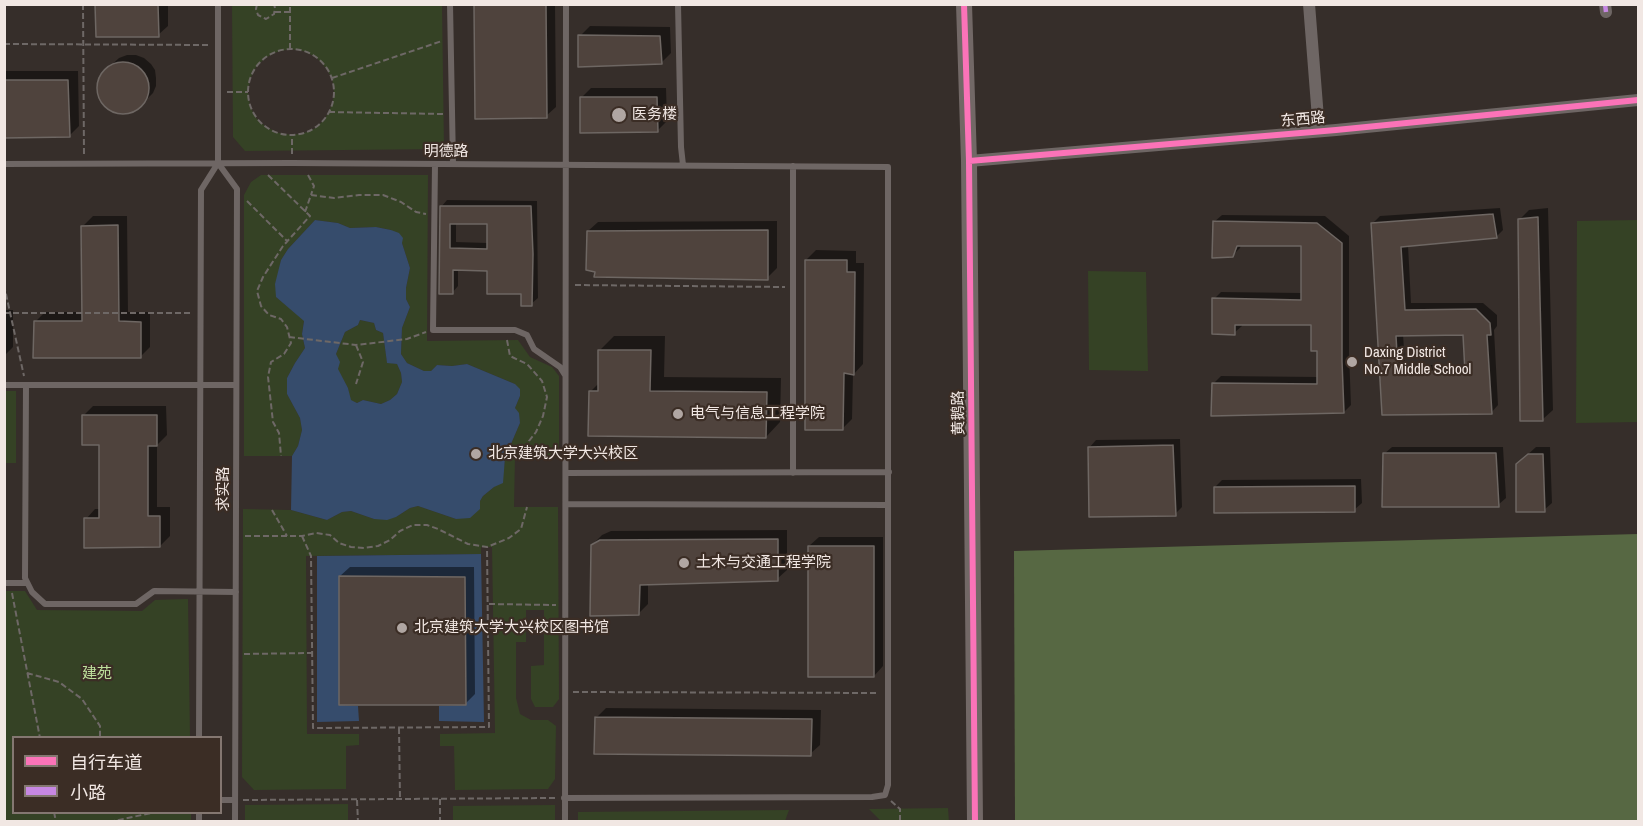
<!DOCTYPE html>
<html>
<head>
<meta charset="utf-8">
<style>
  body { margin:0 }
  #map { position:relative; width:1643px; height:826px; overflow:hidden; background:#362e2a; font-family:"Archivo Narrow","Noto Sans SC",sans-serif }
  canvas { display:block }
  .frame { position:absolute; inset:0; border:6px solid #f1e7e3; pointer-events:none }
  .legend { position:absolute; left:12px; top:736px; width:210px; height:78px; box-sizing:border-box; background:#3b2d25; border:2px solid #847771; margin:0; padding:8px 10px; list-style:none; font-size:18px; color:#f1e7e3 }
  .legend li { display:flex; align-items:center; gap:12px; height:30px }
  .legend b { width:30px; border:2px solid #847771 }
</style>
</head>
<body>
<div id="map">
<canvas width="1643" height="826"></canvas>
<div class="frame"></div>
<ul class="legend">
<li><b style="height:8px;background:#fb73b8"></b>自行车道</li>
<li><b style="height:8px;background:#c787e3"></b>小路</li>
</ul>
</div>
<script>
const context = document.querySelector('canvas').getContext('2d');
context.lineJoin = 'round';
function paint(path, color) {
  context.fillStyle = color;
  context.fill(path, 'evenodd');
}
function poly(rows) {
  const path = new Path2D();
  for (const r of rows) {
    if (r.length === 3) {
      path.moveTo(r[0] + r[2], r[1]);
      path.arc(r[0], r[1], r[2], 0, 2 * Math.PI);
      continue;
    }
    path.moveTo(r[0], r[1]);
    for (let i = 2; i < r.length; i += 2) path.lineTo(r[i], r[i + 1]);
  }
  return path;
}
function strokePath(path, color, width, dash) {
  context.strokeStyle = color;
  context.lineWidth = width;
  context.lineCap = dash ? 'butt' : 'round';
  context.setLineDash(dash || []);
  context.stroke(path);
}
function drawText(font, color, halo, rows, align = 'center') {
  context.font = font + ' "Archivo Narrow","Noto Sans SC",sans-serif';
  context.lineWidth = 4.5;
  context.setLineDash([]);
  context.textBaseline = 'middle';
  context.strokeStyle = halo;
  context.fillStyle = color;
  for (const [text, x, y, turn = 0] of rows) {
    context.save();
    context.translate(x, y);
    context.rotate((+turn || 0) * Math.PI / 180);
    context.textAlign = isNaN(turn) ? turn : align;
    if (halo) context.strokeText(text, 0, 0);
    context.fillText(text, 0, 0);
    context.restore();
  }
}
const green = poly([
  [232,5,442,5,444,149,245,151,233,137],
  [290,49,303,51,316,57,325,67,332,78,334,90,333,101,329,112,323,121,314,129,304,133,292,135,279,133,266,127,256,118,250,106,248,92,250,79,256,67,265,58,277,52],
  [261,175,428,175,427,341,518,340,530,357,552,367,559,376,559,456,515,456,514,507,558,507,559,699,553,707,535,707,531,699,531,666,544,665,544,610,526,610,526,642,516,642,516,698,520,714,531,720,548,720,556,726,555,779,548,789,455,790,454,746,440,746,440,734,495,733,492,547,481,547,481,554,306,556,307,734,359,734,359,745,346,746,346,789,254,790,242,777,243,509,291,510,327,520,342,512,351,511,374,519,396,517,410,508,418,506,456,519,480,501,483,496,494,487,504,468,505,458,520,423,515,408,520,396,515,384,467,364,452,366,437,365,431,371,424,371,407,363,401,354,402,328,410,307,406,299,406,288,410,268,402,243,391,230,376,227,350,228,338,223,315,220,288,249,281,260,276,297,304,320,302,334,305,348,295,363,287,378,287,394,300,418,302,430,298,446,292,456,244,456,244,195,251,182],
  [1638,220,1638,422,1576,423,1577,221],
  [1088,271,1146,272,1148,371,1089,370],
  [360,320,374,323,376,330,383,333,387,362,397,364,401,373,402,382,397,394,390,400,381,404,363,400,357,403,350,400,348,388,337,369,336,354,345,332,358,325],
  [5,391,16,391,16,463,5,463],
  [5,591,25,591,37,610,142,611,155,600,188,599,190,737,14,738,14,812,191,813,191,821,5,821],
  [348,804,348,821,245,821,245,805],
  [555,805,555,821,453,821,453,806],
  [948,808,949,822,881,821,869,809],
  [789,810,785,821,578,821,578,812]
]);
const forest = poly([
  [1638,534,1638,821,1015,821,1014,551]
]);
const water = poly([
  [315,220,338,223,350,228,376,227,391,230,399,233,403,238,402,243,410,268,406,288,406,299,410,307,402,328,401,354,407,363,424,371,431,371,437,365,452,366,467,364,515,384,520,389,520,396,515,408,519,413,520,423,505,458,503,483,494,487,483,496,480,501,480,509,470,518,456,519,418,506,410,508,396,517,387,520,374,519,351,511,342,512,327,520,291,510,292,456,298,446,302,430,300,418,287,394,287,378,295,363,305,348,302,334,304,321,276,297,275,284,281,260,288,249],
  [360,320,374,323,376,330,383,333,387,363,397,364,401,373,402,382,397,394,390,400,381,404,363,400,357,403,351,400,348,388,338,369,340,362,336,354,345,332,358,325],
  [481,554,484,722,439,721,439,706,466,705,465,577,339,576,339,705,358,706,359,721,317,722,317,556]
]);
const shadow = poly([
  [97,4,168,4,168,26,158,35],
  [475,4,555,4,556,107,546,116],
  [617,4,663,4,661,6,617,6],
  [590,26,670,27,671,53,661,63,580,36],
  [127,55,136,55,144,58,151,64,155,70,156,78,156,86,153,93,147,99,140,107,133,111,125,113,110,109,104,104,100,96,98,88,100,79,104,72,119,58],
  [4,71,78,71,79,126,69,136,4,136],
  [591,88,666,88,667,121,657,131,581,98],
  [447,200,537,201,538,298,531,304,523,292,488,269,458,269,458,286,452,293,441,207],
  [456,223,488,223,488,243,456,242],
  [1500,208,1503,230,1496,237,1408,245,1411,303,1483,303,1497,315,1497,326,1494,330,1498,405,1491,413,1384,414,1373,223,1380,216],
  [1403,334,1465,334,1467,365,1405,365],
  [1548,208,1553,410,1543,419,1519,220,1529,210],
  [1222,215,1325,216,1349,236,1349,353,1351,405,1344,412,1213,384,1221,376,1318,377,1318,350,1312,324,1242,323,1242,326,1234,333,1214,299,1221,292,1302,293,1302,245,1241,245,1240,248,1232,256,1214,222],
  [93,216,127,216,128,312,150,312,150,347,141,356,35,322,45,312,84,312,83,226],
  [777,221,777,268,767,278,588,231,598,222],
  [816,250,856,251,856,263,864,263,863,364,853,375,852,419,842,429,806,260],
  [4,310,13,310,13,347,4,356],
  [614,336,665,336,664,377,781,378,780,422,766,437,590,392,599,383,600,350],
  [93,406,166,406,167,435,157,445,157,507,170,507,170,536,160,546,86,519,95,509,101,509,100,444,83,416],
  [1180,439,1182,507,1175,514,1089,448,1096,440],
  [1392,447,1503,447,1506,498,1498,505,1384,454],
  [1536,447,1550,447,1552,503,1544,510,1525,457],
  [1361,479,1362,503,1354,510,1215,487,1222,480],
  [787,530,787,570,777,579,648,583,648,604,638,614,592,545,602,535,611,531],
  [819,537,883,537,883,666,874,676,809,546],
  [350,567,474,567,475,694,465,704,340,576],
  [606,708,821,710,820,745,810,754,596,718]
]);
const building = poly([
  [95,4,158,4,159,37,96,37,95,4],
  [474,4,546,4,547,118,475,119,474,4],
  [578,35,660,36,662,64,578,67,578,35],
  [123,88,26],
  [4,80,68,80,70,137,4,138,4,80],
  [580,97,657,97,658,132,580,133,580,97],
  [440,206,531,206,533,254,532,306,521,306,521,294,487,294,487,271,453,270,453,294,439,294,440,206],
  [450,224,487,224,487,249,450,248,450,224],
  [1493,214,1497,238,1401,247,1405,310,1476,309,1490,323,1491,335,1487,335,1492,414,1382,415,1371,223,1493,214],
  [1463,335,1465,372,1398,371,1396,336,1463,335],
  [1538,217,1543,421,1520,421,1518,219,1538,217],
  [1213,221,1317,223,1342,243,1342,361,1344,413,1211,416,1212,383,1317,384,1317,351,1311,351,1311,325,1235,325,1235,335,1212,334,1212,298,1301,300,1301,246,1237,246,1233,257,1212,258,1213,221],
  [118,225,119,321,141,322,141,358,33,358,34,321,82,321,81,226,118,225],
  [768,230,768,280,594,277,595,272,586,270,587,231,768,230],
  [805,260,847,260,847,272,855,272,854,375,844,373,843,430,805,430,805,260],
  [598,350,651,350,650,391,767,392,766,438,588,436,589,391,598,391,598,350],
  [82,415,157,415,157,446,148,446,148,516,160,516,160,547,84,548,84,518,99,518,99,445,82,445,82,415],
  [1173,445,1176,516,1089,517,1088,447,1173,445],
  [1383,453,1496,453,1499,507,1382,507,1383,453],
  [1528,454,1543,454,1545,512,1516,512,1516,464,1528,454],
  [1355,486,1355,512,1214,513,1214,487,1355,486],
  [778,539,778,581,640,585,639,615,590,616,591,545,600,540,778,539],
  [808,546,874,546,874,677,808,677,808,546],
  [339,576,465,577,466,705,339,705,339,576],
  [595,717,812,719,811,756,594,754,595,717]
]);
const path = poly([
  [83,4,84,155],
  [257,4,256,9,258,15,266,19,274,14,275,8,274,4],
  [275,12,290,12],
  [4,44,209,45],
  [290,49,290,4],
  [291,92,43],
  [332,78,442,41],
  [227,92,248,92],
  [329,112,443,114],
  [292,154,292,136],
  [268,175,310,216,283,246,263,277,257,291,261,306,269,315,281,319,287,327,291,343,284,354,271,362,268,377,273,422,279,433,281,456],
  [308,175,314,186,311,195],
  [247,201,287,241],
  [305,212,311,195,334,198,359,195,383,195,401,202,416,212,426,214],
  [4,285,24,376],
  [575,285,785,287],
  [4,313,191,313],
  [289,337,356,345,407,339,426,332],
  [507,340,510,356,527,364,542,381,547,397,543,416,536,432,529,441,527,456],
  [356,345,363,362,356,384],
  [272,510,287,536],
  [245,536,302,536,316,533,330,535,339,543,351,547,364,548,378,546,390,540,400,531,413,525,427,525,438,529,468,544,487,547,509,538,521,529,527,507],
  [302,536,311,556,313,728,489,727,487,547],
  [12,593,40,738],
  [489,604,556,605],
  [244,654,312,653],
  [27,673,59,682,82,699,100,726,100,738],
  [573,692,879,693],
  [399,728,400,799],
  [440,799,440,822],
  [243,800,556,798],
  [357,800,358,822],
  [891,801,900,809,900,822],
  [54,812,56,822],
  [109,822,156,812]
]);
const lane = poly([
  [450,4,453,164],
  [678,4,681,147,683,165],
  [218,163,237,189,235,822],
  [4,164,292,163,888,167,888,785,885,795,872,797,564,798],
  [435,164,433,330,515,330,527,335,534,349,560,367,565,375],
  [793,166,793,473],
  [4,385,236,385],
  [26,385,25,578,32,592,45,604,136,604,154,591,236,592],
  [566,473,889,472],
  [566,504,888,505],
  [4,583,27,583],
  [199,738,201,190,218,163,218,4],
  [220,800,235,800],
  [199,822,199,812],
  [565,822,566,4]
]);
const street = poly([
  [1309,4,1319,131],
  [1605,4,1606,12],
  [969,161,1336,130,1638,100]
]);
const secondary = poly([
  [964,4,969,161,975,822]
]);
const quiet = poly([
  [1605,4,1606,12]
]);
const cycleway = poly([
  [964,4,969,161,975,822],
  [969,161,1336,130,1638,100]
]);
const markers = [
  [619,115,8,"#b0a6a2"],
  [1352,362,6,"#b0a6a2"],
  [678,414,6,"#b0a6a2"],
  [476,454,6,"#b0a6a2"],
  [684,563,6,"#b0a6a2"],
  [402,628,6,"#b0a6a2"]
];
const poiNames = [
  ["医务楼",632,115],
  ["Daxing District",1364,353],
  ["No.7 Middle School",1364,370],
  ["电气与信息工程学院",690,414],
  ["北京建筑大学大兴校区",488,454],
  ["土木与交通工程学院",696,563],
  ["北京建筑大学大兴校区图书馆",414,628]
];
const streetNames = [
  ["东西路",1303,120,-5],
  ["明德路",446,152],
  ["黄鹅路",959,413,-91],
  ["求实路",224,489,-90]
];
const parkNames = [
  ["建苑",97,674]
];
paint(green, '#354225');
paint(forest, '#576843');
paint(water, '#364c6c');
paint(shadow, '#0007');
paint(building, '#4f433d');
strokePath(building, '#6e6763', 1.5);
strokePath(path, '#6e6866', 2, [6, 3]);
strokePath(lane, '#6e6664', 6);
strokePath(street, '#6e6664', 12);
strokePath(secondary, '#726866', 16);
strokePath(quiet, '#c787e3', 4.5, [9, 4.5]);
strokePath(cycleway, '#fb73b8', 6);
for (const [x, y, r, color] of markers) {
  const dot = new Path2D();
  dot.arc(x, y, r, 0, 2 * Math.PI);
  context.fillStyle = color;
  context.fill(dot);
  strokePath(dot, '#3b2d25', 2);
}
drawText('15px', '#f1e7e3', '#3b2d25', poiNames, 'left');
drawText('15px', '#f1e7e3', '#3b2d25', streetNames);
drawText('15px', '#bee09c', '#3b2d25', parkNames);
</script>
</body>
</html>
